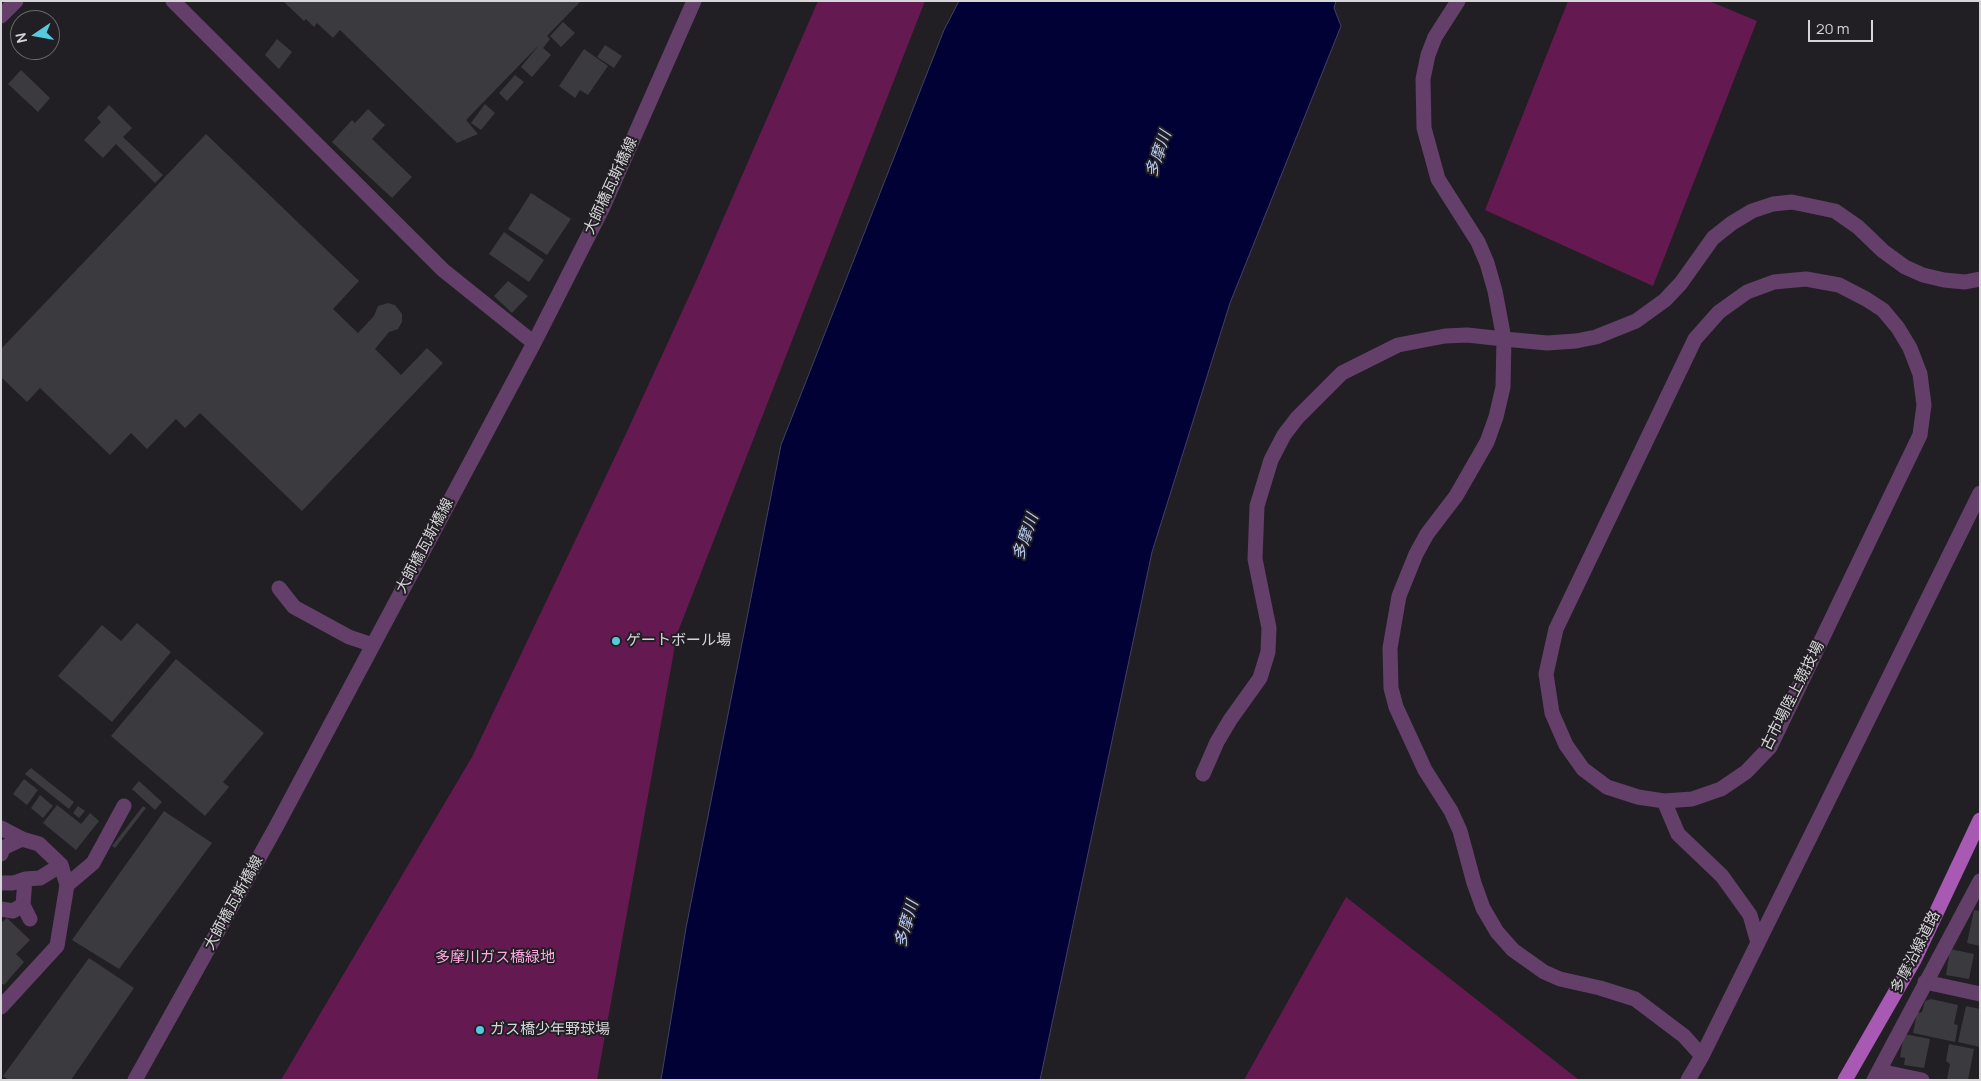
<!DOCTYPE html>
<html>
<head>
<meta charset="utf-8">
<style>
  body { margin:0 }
  #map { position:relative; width:1981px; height:1081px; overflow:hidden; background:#211f24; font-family:Manrope,sans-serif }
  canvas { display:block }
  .frame { position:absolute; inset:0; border:2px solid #d6d5d8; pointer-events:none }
  .north { position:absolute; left:10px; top:10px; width:50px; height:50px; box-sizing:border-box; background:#211f24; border:1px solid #69686c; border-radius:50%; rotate:258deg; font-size:14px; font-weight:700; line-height:20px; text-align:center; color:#d6d5d8 }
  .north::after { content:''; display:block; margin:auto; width:18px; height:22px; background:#55cade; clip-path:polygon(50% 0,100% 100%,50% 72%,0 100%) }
  .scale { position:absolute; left:1808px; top:20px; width:65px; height:22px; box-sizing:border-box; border:2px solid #d6d5d8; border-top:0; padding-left:6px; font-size:15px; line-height:18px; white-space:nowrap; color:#d6d5d8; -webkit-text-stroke:4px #211f24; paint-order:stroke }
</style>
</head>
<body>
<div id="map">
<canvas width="1981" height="1081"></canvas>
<div class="frame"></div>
<div class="north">N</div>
<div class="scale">20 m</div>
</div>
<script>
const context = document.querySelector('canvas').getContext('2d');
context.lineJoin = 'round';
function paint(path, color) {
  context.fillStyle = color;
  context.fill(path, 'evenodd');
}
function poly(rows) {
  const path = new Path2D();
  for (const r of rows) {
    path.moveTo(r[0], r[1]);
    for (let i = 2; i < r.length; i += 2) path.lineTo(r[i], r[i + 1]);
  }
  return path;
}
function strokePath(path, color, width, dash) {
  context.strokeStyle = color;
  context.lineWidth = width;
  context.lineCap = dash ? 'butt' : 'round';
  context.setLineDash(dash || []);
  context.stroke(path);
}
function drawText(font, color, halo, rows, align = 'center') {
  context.font = font + ' Manrope,"Noto Sans JP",sans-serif';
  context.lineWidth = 4;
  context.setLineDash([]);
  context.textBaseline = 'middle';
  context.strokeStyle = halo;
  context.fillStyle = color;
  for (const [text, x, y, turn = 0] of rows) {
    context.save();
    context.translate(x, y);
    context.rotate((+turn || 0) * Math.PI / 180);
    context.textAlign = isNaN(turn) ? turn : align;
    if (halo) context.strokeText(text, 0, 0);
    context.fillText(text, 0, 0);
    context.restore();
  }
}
const green = poly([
  [818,1,925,1,677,634,597,1080,281,1080,472,757,625,436,697,279],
  [1568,1,1709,1,1757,21,1653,286,1485,210],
  [1346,897,1579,1080,1244,1080]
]);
const water = poly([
  [959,1,1336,1,1334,8,1341,26,1230,303,1152,552,1040,1080,661,1080,686,928,781,445,944,30,959,1]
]);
const building = poly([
  [283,1,581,1,547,36,550,39,543,48,551,55,532,77,521,67,539,45,466,120,478,134,457,143,340,30,333,38,317,23,314,27,306,19,304,21],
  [563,22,575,33,561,47,550,36],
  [277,39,292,52,279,69,265,55],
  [605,45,622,56,614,68,597,57],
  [584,49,608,66,588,95,580,90,575,98,559,86],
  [21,70,50,98,38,112,8,84],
  [515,75,524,82,507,101,499,93],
  [485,104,495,113,481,130,471,123],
  [109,105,132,128,123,137,163,175,155,183,116,144,103,158,84,140,101,122,97,118],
  [368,109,385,125,372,139,412,177,392,198,332,142,352,120,355,123],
  [206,134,359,281,333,309,358,333,374,316,378,306,388,303,395,305,402,314,402,322,398,329,389,332,375,349,401,375,427,348,443,363,302,511,200,413,185,428,176,419,147,449,131,433,110,455,40,388,27,402,1,377,1,349],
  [531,193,571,219,547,255,508,229],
  [504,232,544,260,529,282,489,254],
  [508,281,528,296,512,313,494,296],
  [137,623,171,652,112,722,58,676,102,625,121,641],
  [176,659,264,733,223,782,229,787,205,816,111,736],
  [31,768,74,802,69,809,25,774],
  [24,779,38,790,27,805,13,794],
  [139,781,162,802,155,810,132,789],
  [40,795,53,806,43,818,31,808],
  [57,805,81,824,90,813,99,821,76,850,43,823],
  [78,806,85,811,79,818,73,813],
  [143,806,146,808,115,848,112,846],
  [164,811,212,843,119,969,72,940],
  [1974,910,1980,911,1980,946,1967,943],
  [7,918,30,940,16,954,24,962,4,985,1,983,1,923],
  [1950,949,1974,954,1969,979,1946,975],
  [89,958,134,988,71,1080,9,1080,3,1076],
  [1931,999,1958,1005,1954,1024,1958,1025,1955,1042,1913,1033,1917,1013,1922,1012,1925,1001],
  [1966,1006,1980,1009,1980,1047,1958,1042],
  [1904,1034,1930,1039,1924,1068,1904,1065,1905,1058,1900,1057],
  [1949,1044,1974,1049,1968,1080,1947,1079,1950,1064,1946,1061]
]);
const minor = poly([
  [173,1,443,270,534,343],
  [1458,1,1435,37,1428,55,1423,79,1424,128,1438,179,1478,242,1487,263,1495,291,1504,339,1547,343,1576,341,1596,337,1636,321,1665,300,1681,283,1713,238,1732,223,1752,211,1773,204,1792,202,1835,211,1858,227,1883,251,1905,267,1923,275,1944,280,1965,282,1980,279],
  [1,16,16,1],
  [1806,279,1839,285,1866,299,1883,310,1898,328,1910,348,1920,374,1924,405,1920,435,1770,747,1746,772,1721,789,1692,799,1664,801,1638,797,1607,787,1583,769,1566,745,1552,713,1546,674,1556,629,1695,339,1719,312,1747,292,1774,282,1806,279],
  [279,588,294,607,349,637,373,645],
  [1203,774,1217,742,1230,720,1260,678,1268,652,1269,628,1255,559,1257,506,1271,460,1284,435,1297,418,1342,373,1398,345,1445,336,1467,335,1504,339,1503,387,1496,417,1487,442,1456,496,1427,534,1416,554,1399,596,1390,648,1391,688,1396,707,1425,770,1451,811,1460,831,1474,883,1483,908,1497,932,1513,950,1544,972,1560,979,1600,988,1635,999,1684,1036,1702,1056],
  [1664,801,1678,834,1722,876,1750,915,1758,943],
  [1,828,22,839],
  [1,854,3,848,22,839,39,844,61,865,67,885],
  [1,883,13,883,25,879,40,878,61,865],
  [23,905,30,919],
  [1,909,13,911,23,905,25,879],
  [1925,982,1980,994],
  [1,1007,57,946,67,885,93,863,124,806],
  [1879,1071,1922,1080],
  [135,1080,276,827,534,343,603,207,694,1],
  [1688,1080,1702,1056,1980,493],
  [1874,1080,1980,881]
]);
const major = poly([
  [1845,1080,1914,960,1980,820]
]);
const markers = [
  [616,641,5,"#55cade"],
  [480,1030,5,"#55cade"]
];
const streetNames = [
  ["大師橋瓦斯橋線",611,186,-65],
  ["大師橋瓦斯橋線",425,546,-62],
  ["古市場陸上競技場",1793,696,-63],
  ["大師橋瓦斯橋線",234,903,-61],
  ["多摩沿線道路",1916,952,-63]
];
const poiNames = [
  ["ゲートボール場",626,641],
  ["ガス橋少年野球場",490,1030]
];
const parkNames = [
  ["多摩川ガス橋緑地",495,958]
];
const waterNames = [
  ["多摩川",1159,154,-71],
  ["多摩川",1026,537,-71],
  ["多摩川",907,924,-74]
];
paint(green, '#641a50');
paint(water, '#010135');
strokePath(water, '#414166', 1);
paint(building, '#3a3a3f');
strokePath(minor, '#643f6a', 15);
strokePath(major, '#a759b4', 15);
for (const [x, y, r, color] of markers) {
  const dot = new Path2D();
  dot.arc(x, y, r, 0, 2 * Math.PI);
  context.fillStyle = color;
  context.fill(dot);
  strokePath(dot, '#211f24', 2);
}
drawText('15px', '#d6d5d8', '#211f24', streetNames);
drawText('15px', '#d6d5d8', '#211f24', poiNames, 'left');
drawText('15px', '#ffa8e1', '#211f24', parkNames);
drawText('italic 16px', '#b8cbf4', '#211f24', waterNames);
</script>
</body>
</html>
